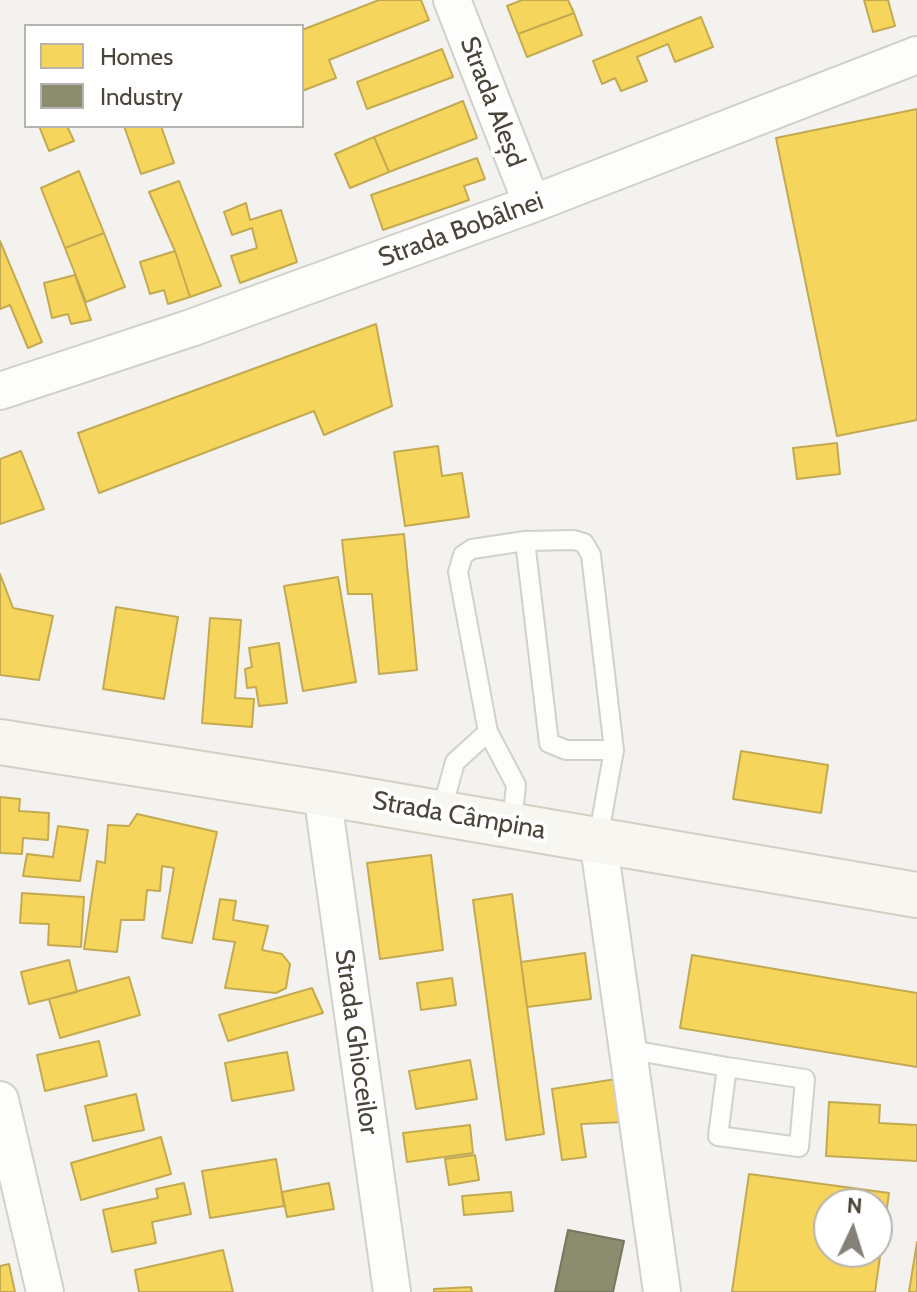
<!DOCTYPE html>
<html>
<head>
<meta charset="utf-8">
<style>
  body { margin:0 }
  #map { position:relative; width:917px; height:1292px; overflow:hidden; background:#f4f2ee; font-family:Cabin,sans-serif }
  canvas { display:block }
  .legend { position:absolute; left:24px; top:24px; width:280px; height:104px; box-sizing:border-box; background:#fff; border:2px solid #b7b4b0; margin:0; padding:10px 14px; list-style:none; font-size:24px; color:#4b4439 }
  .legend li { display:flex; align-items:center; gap:16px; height:40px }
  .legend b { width:40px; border:2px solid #b7b4b0 }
  .north { position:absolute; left:813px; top:1188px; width:80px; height:80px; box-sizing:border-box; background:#fff; border:2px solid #b7b4b0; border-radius:50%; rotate:4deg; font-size:22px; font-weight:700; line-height:32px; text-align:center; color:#4b4439 }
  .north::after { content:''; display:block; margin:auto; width:28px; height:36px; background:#868178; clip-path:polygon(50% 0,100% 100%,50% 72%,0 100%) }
</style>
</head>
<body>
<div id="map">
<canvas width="917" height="1292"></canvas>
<ul class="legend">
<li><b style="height:22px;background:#f6d55c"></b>Homes</li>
<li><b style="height:22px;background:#8c8c6e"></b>Industry</li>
</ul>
<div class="north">N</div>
</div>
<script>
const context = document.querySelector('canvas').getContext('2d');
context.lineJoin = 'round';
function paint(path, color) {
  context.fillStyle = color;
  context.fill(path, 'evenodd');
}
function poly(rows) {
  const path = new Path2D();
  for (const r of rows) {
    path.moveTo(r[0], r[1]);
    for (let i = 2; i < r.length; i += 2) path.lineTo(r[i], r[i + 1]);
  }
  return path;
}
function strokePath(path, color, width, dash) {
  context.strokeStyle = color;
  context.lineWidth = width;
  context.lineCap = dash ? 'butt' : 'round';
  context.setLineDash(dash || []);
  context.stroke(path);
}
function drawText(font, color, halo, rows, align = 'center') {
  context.font = font + ' Cabin,sans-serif';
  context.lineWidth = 8;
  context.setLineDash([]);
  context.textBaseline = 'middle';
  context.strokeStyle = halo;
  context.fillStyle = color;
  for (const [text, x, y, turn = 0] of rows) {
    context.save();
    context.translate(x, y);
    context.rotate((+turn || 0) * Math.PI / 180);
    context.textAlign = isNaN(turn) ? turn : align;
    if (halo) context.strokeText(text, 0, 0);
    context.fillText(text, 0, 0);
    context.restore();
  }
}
const homes = poly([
  [379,0,421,0,429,20,329,60,336,78,302,91,302,30,379,0],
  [522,0,568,0,574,13,518,34,507,6,522,0],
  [864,0,888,0,895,26,873,32,864,0],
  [574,13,582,35,527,57,518,34,574,13],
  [701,17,713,47,675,62,668,44,637,57,647,81,621,91,615,78,602,84,593,61,701,17],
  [442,49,453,77,367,109,357,82,442,49],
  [463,101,477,138,389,172,374,137,463,101],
  [917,109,917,420,837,436,776,138,917,109],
  [39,126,67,126,74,141,49,151,39,126],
  [124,126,161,126,174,163,141,174,124,126],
  [374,137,389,172,350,188,335,154,374,137],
  [477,158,485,179,464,186,469,200,383,230,371,195,477,158],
  [79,171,104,233,65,248,41,188,79,171],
  [179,181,221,286,190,297,175,251,149,192,179,181],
  [246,203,250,220,281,210,297,262,240,283,231,256,257,248,252,228,232,235,224,212,246,203],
  [104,233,125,287,86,302,65,248,104,233],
  [0,241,42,342,28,348,10,305,0,309,0,241],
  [175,251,190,297,168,304,164,290,150,294,140,262,175,251],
  [75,275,91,320,71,324,68,314,52,318,44,283,75,275],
  [376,324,392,406,324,435,314,411,99,493,78,433,376,324],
  [837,443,840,474,797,479,793,448,837,443],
  [438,446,442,476,462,473,469,517,405,526,394,452,438,446],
  [21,451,44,509,0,524,0,459,21,451],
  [404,534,417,670,379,674,372,594,348,594,342,540,404,534],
  [0,574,13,608,53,616,39,680,0,675,0,574],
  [338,577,356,682,303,691,284,586,338,577],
  [116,607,178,617,164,699,103,689,116,607],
  [210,618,241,620,235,698,254,699,252,727,202,723,210,618],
  [279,643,287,703,259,706,256,687,247,688,245,669,252,667,249,648,279,643],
  [741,751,828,765,821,813,733,799,741,751],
  [0,797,20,799,19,811,49,813,48,840,23,838,22,854,0,853,0,797],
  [137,814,217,832,192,943,162,938,174,868,162,866,160,891,147,890,144,920,121,920,117,952,84,949,97,861,105,863,108,825,129,826,137,814],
  [58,826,88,830,80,881,23,876,27,854,53,857,58,826],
  [431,855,443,950,380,959,367,863,431,855],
  [22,893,84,897,81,947,48,945,49,924,20,923,22,893],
  [512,894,544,1134,506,1140,473,900,512,894],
  [220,899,236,901,233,920,268,926,262,950,282,954,290,964,286,988,276,993,225,988,235,942,213,939,220,899],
  [585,953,591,999,527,1007,521,962,585,953],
  [692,955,917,993,917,1067,680,1028,692,955],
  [69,960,77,992,29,1004,21,972,69,960],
  [129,977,140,1015,60,1038,49,999,129,977],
  [452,978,456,1005,421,1010,417,983,452,978],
  [312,988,323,1013,228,1041,219,1015,312,988],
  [99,1041,107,1076,45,1091,37,1055,99,1041],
  [287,1052,294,1090,232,1101,225,1063,287,1052],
  [470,1060,477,1099,416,1109,409,1071,470,1060],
  [616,1079,625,1122,581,1124,586,1157,562,1160,552,1089,616,1079],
  [136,1094,144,1130,93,1141,85,1106,136,1094],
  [829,1102,880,1105,879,1123,917,1125,917,1161,826,1156,829,1102],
  [470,1125,473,1153,407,1162,403,1133,470,1125],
  [161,1137,171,1174,81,1200,71,1163,161,1137],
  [475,1155,479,1180,449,1185,445,1159,475,1155],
  [276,1159,284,1206,210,1218,202,1171,276,1159],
  [749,1174,889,1193,875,1292,732,1292,749,1174],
  [829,1204,877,1204,877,1252,829,1252,829,1204],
  [184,1183,191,1214,152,1222,156,1243,112,1252,103,1210,158,1198,156,1189,184,1183],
  [329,1183,334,1209,287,1217,282,1192,329,1183],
  [511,1192,513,1211,464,1215,462,1196,511,1192],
  [917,1242,917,1292,909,1292,917,1242],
  [223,1250,233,1292,139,1292,135,1270,223,1250],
  [9,1264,15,1292,0,1292,0,1266,9,1264],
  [471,1287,472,1292,434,1292,434,1289,471,1287]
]);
const industry = poly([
  [568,1230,624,1241,613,1292,555,1292,568,1230]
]);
const service = poly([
  [525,541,574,540,584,543,591,555,614,750],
  [441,813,455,762,488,732],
  [512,824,516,785,488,732,458,572,463,555,472,549,525,541,549,743,566,750,614,750,598,839],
  [626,1049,727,1067,718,1136,799,1147,805,1079,727,1067]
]);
const minor = poly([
  [452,0,532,204],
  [0,391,191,328,532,204,917,55],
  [322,793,392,1292],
  [598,839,662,1292],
  [0,1100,45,1292]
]);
const secondary = poly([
  [0,742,322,793,917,895]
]);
const streetNames = [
  ["Strada Aleșd",492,102,69],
  ["Strada Bobâlnei",461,230,-20],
  ["Strada Câmpina",459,816,10],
  ["Strada Ghioceilor",356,1042,82]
];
paint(homes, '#f6d55c');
strokePath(homes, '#c3aa52', 2);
paint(industry, '#8c8c6e');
strokePath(industry, '#78765e', 2);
strokePath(service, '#d2d0cb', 22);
strokePath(minor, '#d2d0cb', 40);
strokePath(secondary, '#d3cfc5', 48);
strokePath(service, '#fdfdfc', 18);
strokePath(minor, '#fdfdfc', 36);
strokePath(secondary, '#f7f6f1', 44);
drawText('26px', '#4b4439', '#fff', streetNames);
</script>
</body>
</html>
